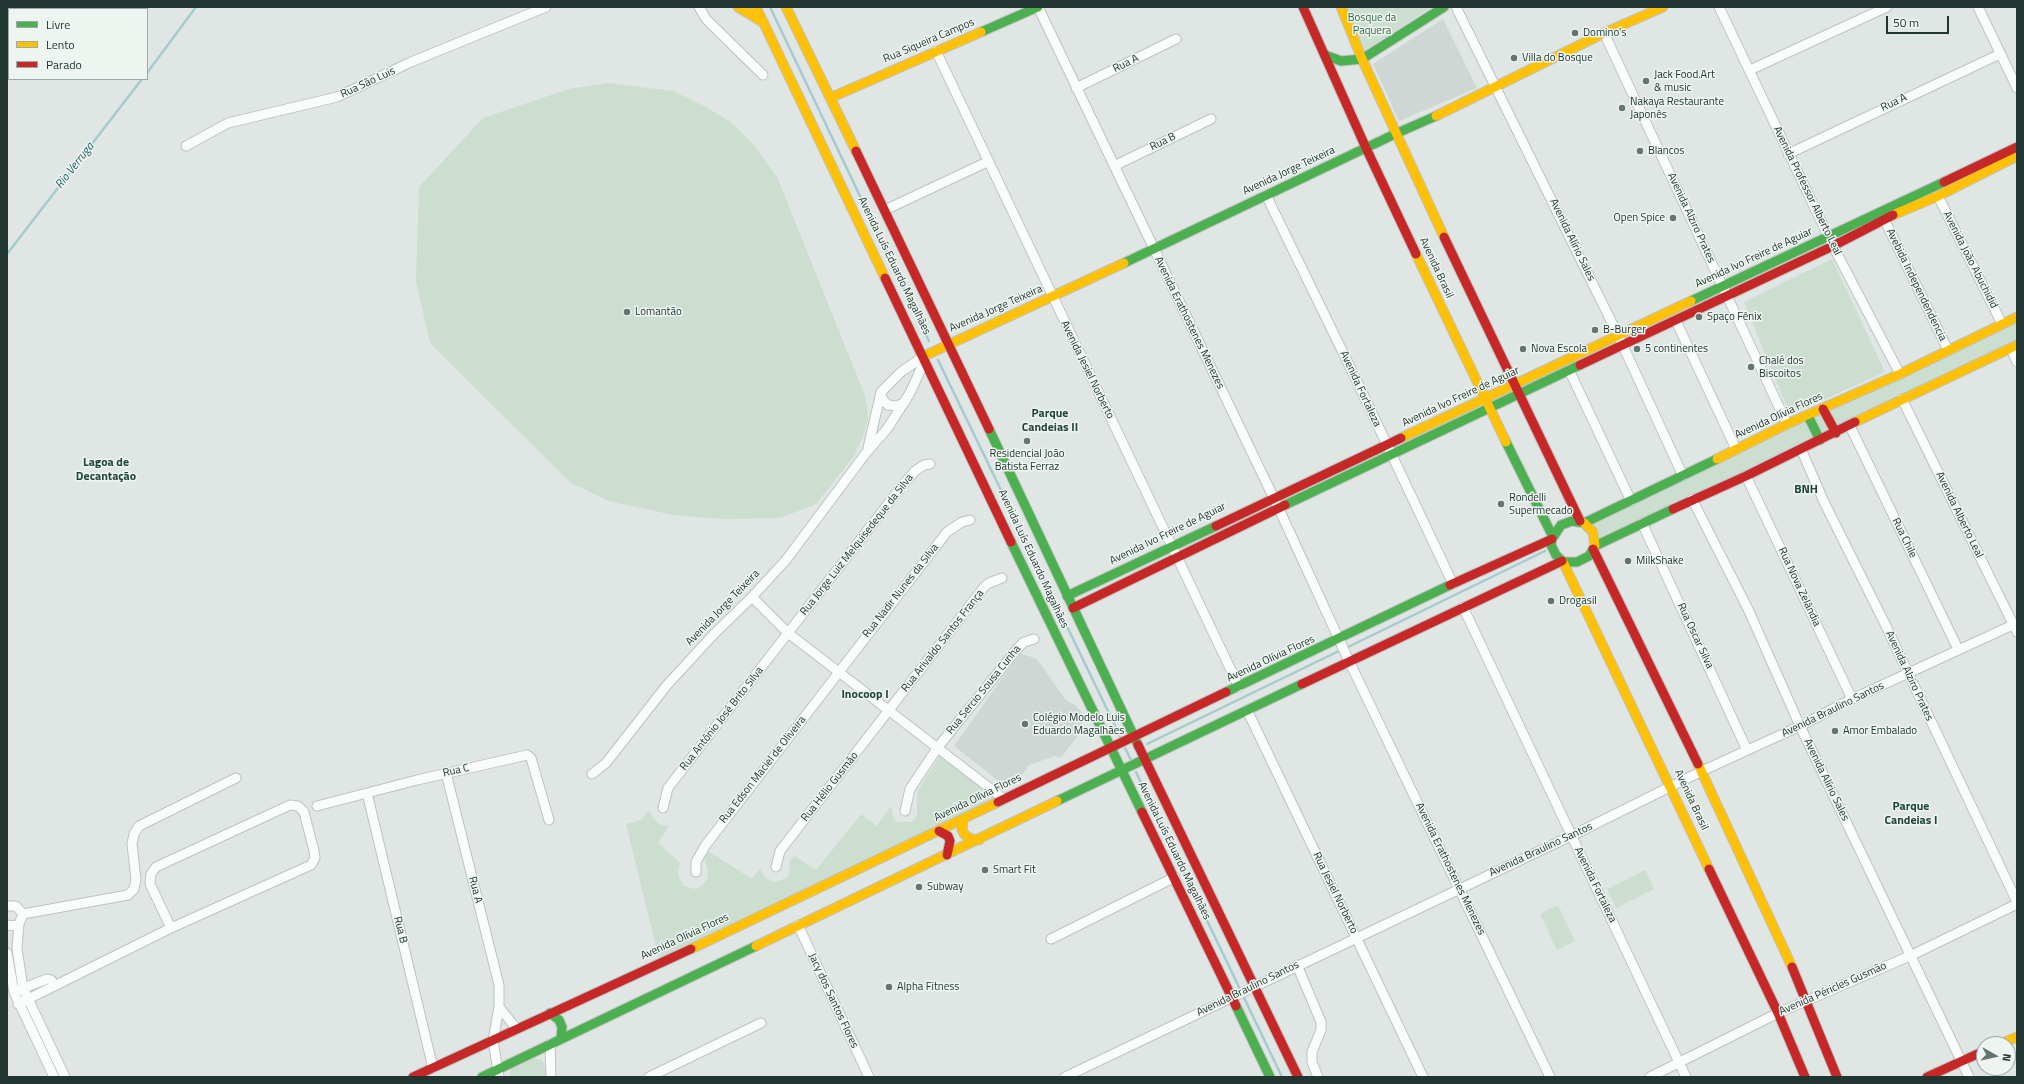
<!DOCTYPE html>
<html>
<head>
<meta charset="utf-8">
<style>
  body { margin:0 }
  #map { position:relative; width:2024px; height:1084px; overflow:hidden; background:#e0e6e3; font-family:"Titillium Web",sans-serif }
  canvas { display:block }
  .frame { position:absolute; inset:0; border:8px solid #213630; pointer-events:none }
  .legend { position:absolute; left:8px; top:8px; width:140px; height:72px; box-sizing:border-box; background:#eef5f1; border:1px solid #9ca9a4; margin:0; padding:5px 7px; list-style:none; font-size:12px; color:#213630 }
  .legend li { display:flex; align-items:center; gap:8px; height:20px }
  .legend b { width:20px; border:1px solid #9ca9a4 }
  .north { position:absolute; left:1976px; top:1036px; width:40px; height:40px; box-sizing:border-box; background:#eef5f1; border:1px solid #9ca9a4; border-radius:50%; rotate:98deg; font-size:11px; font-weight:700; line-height:16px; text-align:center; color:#213630 }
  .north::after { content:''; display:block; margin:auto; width:14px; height:18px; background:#64746f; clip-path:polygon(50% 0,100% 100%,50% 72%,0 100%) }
  .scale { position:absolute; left:1886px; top:16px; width:63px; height:18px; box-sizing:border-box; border:2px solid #213630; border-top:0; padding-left:5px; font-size:12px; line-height:14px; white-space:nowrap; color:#213630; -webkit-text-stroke:3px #eef5f1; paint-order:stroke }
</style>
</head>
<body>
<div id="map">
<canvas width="2024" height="1084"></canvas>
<div class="frame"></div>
<ul class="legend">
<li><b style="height:5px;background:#4caf50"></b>Livre</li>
<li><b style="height:5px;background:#ffc107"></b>Lento</li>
<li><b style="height:5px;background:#c62828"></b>Parado</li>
</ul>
<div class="north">N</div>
<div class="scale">50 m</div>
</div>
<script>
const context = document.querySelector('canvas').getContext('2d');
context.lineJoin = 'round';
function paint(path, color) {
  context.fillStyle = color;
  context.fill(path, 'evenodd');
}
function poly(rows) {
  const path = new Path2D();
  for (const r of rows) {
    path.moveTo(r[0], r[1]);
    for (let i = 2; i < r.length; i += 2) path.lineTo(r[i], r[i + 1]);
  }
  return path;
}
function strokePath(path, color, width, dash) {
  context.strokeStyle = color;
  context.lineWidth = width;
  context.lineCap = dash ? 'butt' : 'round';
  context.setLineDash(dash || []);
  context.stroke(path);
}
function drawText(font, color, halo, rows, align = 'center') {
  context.font = font + ' "Titillium Web",sans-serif';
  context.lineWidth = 3;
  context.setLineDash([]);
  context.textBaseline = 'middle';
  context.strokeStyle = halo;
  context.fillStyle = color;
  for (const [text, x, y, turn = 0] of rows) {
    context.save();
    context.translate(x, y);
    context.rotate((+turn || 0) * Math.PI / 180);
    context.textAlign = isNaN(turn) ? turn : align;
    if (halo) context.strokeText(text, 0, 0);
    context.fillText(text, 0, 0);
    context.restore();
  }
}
const built = poly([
  [1443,19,1477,88,1399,121,1373,64],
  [1020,653,1037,659,1066,700,1075,705,1087,718,1076,729,1079,734,1061,758,1055,756,1029,765,1019,779,1005,786,954,746]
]);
const green = poly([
  [1342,7,1432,7,1364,51],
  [607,83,673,91,704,106,732,123,754,145,778,179,864,393,867,405,868,420,864,434,854,456,816,504,780,518,722,519,673,515,609,501,571,483,430,343,416,281,419,187,483,118,569,89],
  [1832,259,1885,372,1790,415,1744,302],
  [2017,318,2017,343,1595,546,1583,522],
  [941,754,994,793,995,798,659,958,626,824,641,820,649,810,652,817,660,825,669,826,658,843,680,863,678,875,684,886,694,889,702,886,707,879,708,871,705,861,705,856,708,851,752,879,760,868,766,879,774,882,785,879,789,875,790,861,794,856,816,870,861,814,877,826,891,806,893,816,897,822,912,822,917,815,917,792],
  [1645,870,1654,889,1616,908,1607,889],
  [1558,905,1575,941,1557,950,1540,914],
  [535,1058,543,1061,547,1077,509,1077,511,1069]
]);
const stream = poly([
  [770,7,929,341],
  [147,73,196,7],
  [7,254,142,79],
  [938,360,1120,736],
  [1346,648,1545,551],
  [1147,744,1341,650],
  [1125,748,1131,760],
  [1136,772,1282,1077]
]);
const street = poly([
  [699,7,706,19,763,75],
  [1038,7,1279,509,1349,661,1550,1077],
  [1456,7,1618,335,1683,476],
  [1719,7,1833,246,1900,374],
  [1978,7,2017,88],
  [34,9,36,7],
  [1604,33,1787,424],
  [7,37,9,35],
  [936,51,1239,687],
  [1750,70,1887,7],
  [1076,88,1176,39],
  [186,146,228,123,337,97,411,62,546,7],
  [1788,154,2000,54],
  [1114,166,1211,119],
  [1266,195,1353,373,1453,584],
  [1938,196,2002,324],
  [885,210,987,162],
  [1884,219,1948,350],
  [1676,321,1736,449],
  [2011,348,2017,362],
  [1569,370,1631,501],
  [881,392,882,399,888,405,897,406,905,402],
  [1902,399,2017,632],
  [1850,426,1958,649],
  [868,448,881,392,901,372,924,356],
  [1801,449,1824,502,1885,624,2017,902],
  [1746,476,1852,699],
  [1692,499,1748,609,1800,726,1969,1077],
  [1642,523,1747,750],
  [752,597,788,633,1004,799],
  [1463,607,1686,1077],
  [1247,710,1423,1077],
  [446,773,499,985,499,1007,493,1041,499,1077],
  [592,774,606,763,667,685,714,634,752,597,786,560,866,453,887,429,910,393,920,371,924,358],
  [367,793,433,1068],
  [317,806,417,780,527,755,531,758,549,820],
  [663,808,668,788,901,487,915,471,924,465,930,464],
  [905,811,910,789,938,747,1017,649,1024,642,1034,639],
  [776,867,780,851,984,587,989,583,1002,578],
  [696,872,696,862,705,846,947,532,962,522,970,520],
  [7,906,16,906,23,914,19,924,15,926,7,925],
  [23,914,128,895,134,889,136,880,132,844,134,834,139,826,236,778],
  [19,924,17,949,23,988,65,1077],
  [798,925,869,1077],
  [1051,939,1175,877],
  [7,953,14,992,54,1077],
  [1297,965,1321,1022,1321,1030,1312,1052,1312,1062,1318,1077],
  [19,990,47,979,51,980,55,986],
  [18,1004,171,928,311,865,315,858,314,851,304,812,298,806,290,805,156,867,151,874,150,884,171,928],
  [499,1007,516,1028],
  [550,1044,551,1077],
  [649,1077,761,1023],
  [1065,1077,1571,836,1702,771,1800,726,1852,699,2017,623],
  [1650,1077,1778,1013,1912,955,2017,904]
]);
const fast = poly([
  [981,32,1038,7],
  [1325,55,1341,61,1362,59,1444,7],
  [1124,263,1395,134,1436,116],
  [1691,301,1944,182],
  [1808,416,1820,440],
  [989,429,1138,745],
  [1506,442,1553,537],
  [1285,505,1580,365],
  [1673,509,1595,546,1589,556,1577,562,1563,562,1556,555,1551,545,1552,539,1561,525,1572,521,1584,523,1717,459],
  [1011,542,1142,812],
  [1067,596,1216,526],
  [1226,692,1450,585],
  [1057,801,1302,684],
  [1236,1006,1270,1077],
  [550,1013,559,1020,562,1027,561,1038],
  [482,1077,756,946]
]);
const slow = poly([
  [738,7,764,23],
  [756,7,885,278],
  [786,7,856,151],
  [1341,7,1362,59,1444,237],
  [830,98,981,32],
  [1436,116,1604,33,1663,7],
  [1893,215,1938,196,2017,156],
  [1416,254,1506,442],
  [924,356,1124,263],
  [1855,422,2017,345],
  [1401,438,1691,301],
  [1717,459,1787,424,1900,374,2017,317],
  [1584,523,1593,532,1595,546],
  [1563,562,1709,869],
  [1698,764,1792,967],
  [963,819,962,830,965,835,971,839,979,840],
  [756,946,1057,801],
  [691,949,998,802],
  [2000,1044,2017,1037]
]);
const jam = poly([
  [1303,7,1366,148,1416,254],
  [856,151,989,429],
  [1944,182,2017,147],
  [1444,237,1580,521],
  [885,278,1011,542],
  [1580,365,1833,246,1893,215],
  [1823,409,1836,433],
  [1673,509,1746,476,1855,422],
  [1216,526,1401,438],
  [1593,549,1698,764],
  [1450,585,1552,539],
  [1073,608,1285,505],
  [1302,684,1562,561],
  [1138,745,1298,1077],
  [998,802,1226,692],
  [1142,812,1236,1006],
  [939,831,948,836,950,841,947,855],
  [1709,869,1778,1013,1805,1077],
  [1792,967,1837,1077],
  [413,1077,691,949],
  [1927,1077,1984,1051]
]);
const markers = [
  [1575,33,4,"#64746f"],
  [1514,58,4,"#64746f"],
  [1646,81,4,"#64746f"],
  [1622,108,4,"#64746f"],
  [1640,151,4,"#64746f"],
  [1673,218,4,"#64746f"],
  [627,312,4,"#64746f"],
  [1699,317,4,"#64746f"],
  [1595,330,4,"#64746f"],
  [1523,349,4,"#64746f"],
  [1637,349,4,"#64746f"],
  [1751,367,4,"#64746f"],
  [1027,441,4,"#64746f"],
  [1501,504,4,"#64746f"],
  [1628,561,4,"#64746f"],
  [1551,601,4,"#64746f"],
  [1025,724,4,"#64746f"],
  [1835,731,4,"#64746f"],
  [985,870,4,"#64746f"],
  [919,887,4,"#64746f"],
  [889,987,4,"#64746f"]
];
const parkNames = [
  ["Bosque da",1372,18],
  ["Paquera",1372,31]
];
const poiNames = [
  ["Domino's",1583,33],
  ["Villa do Bosque",1522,58],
  ["Jack Food.Art",1654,75],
  ["& music",1654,88],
  ["Nakaya Restaurante",1630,102],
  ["Japonês",1630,115],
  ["Blancos",1648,151],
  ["Open Spice",1665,218,"right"],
  ["Lomantão",635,312],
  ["Spaço Fênix",1707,317],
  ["B-Burger",1603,330],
  ["Nova Escola",1531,349],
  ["5 continentes",1645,349],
  ["Chalé dos",1759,361],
  ["Biscoitos",1759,374],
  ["Residencial João",1027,454,"center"],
  ["Batista Ferraz",1027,467,"center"],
  ["Rondelli",1509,498],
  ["Supermecado",1509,511],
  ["MilkShake",1636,561],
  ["Drogasil",1559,601],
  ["Colégio Modelo Luis",1033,718],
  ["Eduardo Magalhães",1033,731],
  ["Amor Embalado",1843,731],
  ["Smart Fit",993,870],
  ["Subway",927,887],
  ["Alpha Fitness",897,987]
];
const streetNames = [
  ["Rua Siqueira Campos",929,41,-23],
  ["Rua A",1126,64,-26],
  ["Rua São Luis",368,83,-25],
  ["Rua A",1894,103,-25],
  ["Rua B",1163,142,-26],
  ["Avenida Jorge Teixeira",1289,171,-25],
  ["Avenida Professor Alberto Leal",1807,191,64],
  ["Avenida Alziro Prates",1691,218,65],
  ["Avenida Alírio Sales",1572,240,64],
  ["Avenida Ivo Freire de Aguiar",1754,258,-25],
  ["Avenida João Abuchidid",1970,260,63],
  ["Avenida Luís Eduardo Magalhães",894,266,64],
  ["Avenida Brasil",1436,268,65],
  ["Avebida Independendencia",1916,285,64],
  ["Avenida Jorge Teixeira",996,309,-24],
  ["Avenida Erathostenes Menezes",1189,323,64],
  ["Avenida Jesiel Norberto",1087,370,64],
  ["Avenida Fortaleza",1360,389,65],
  ["Avenida Ivo Freire de Aguiar",1461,397,-25],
  ["Avenida Olívia Flores",1779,416,-25],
  ["Avenida Alberto Leal",1959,515,64],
  ["Avenida Ivo Freire de Aguiar",1168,534,-26],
  ["Rua Chile",1904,538,64],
  ["Rua Jorge Luiz Melquisedeque da Silva",857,545,-52],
  ["Avenida Luís Eduardo Magalhães",1033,559,65],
  ["Rua Nova Zelândia",1799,587,65],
  ["Rua Nadir Nunes da Silva",901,591,-52],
  ["Avenida Jorge Teixeira",723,608,-46],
  ["Rua Oscar Silva",1695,636,65],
  ["Rua Arivaldo Santos França",943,641,-52],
  ["Avenida Olívia Flores",1271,659,-25],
  ["Avenida Alziro Prates",1909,676,65],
  ["Rua Sercio Sousa Cunha",984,690,-51],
  ["Avenida Braulino Santos",1833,710,-26],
  ["Rua Antônio José Brito Silva",722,719,-52],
  ["Rua Edson Maciel de Oliveira",763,770,-52],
  ["Rua C",456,771,-13],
  ["Avenida Alírio Sales",1826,780,64],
  ["Rua Hélio Gusmão",830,787,-52],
  ["Avenida Olívia Flores",978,798,-26],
  ["Avenida Brasil",1691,800,65],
  ["Avenida Braulino Santos",1541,850,-25],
  ["Avenida Luís Eduardo Magalhães",1174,851,64],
  ["Avenida Erathostenes Menezes",1450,869,64],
  ["Avenida Fortaleza",1595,885,64],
  ["Rua A",475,890,76],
  ["Rua Jesiel Norberto",1335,893,64],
  ["Rua B",400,930,76],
  ["Avenida Olívia Flores",685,937,-25],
  ["Avenida Braulino Santos",1248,989,-26],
  ["Avenida Péricles Gusmão",1833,989,-24],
  ["Jacy dos Santos Flores",833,1001,65]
];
const waterNames = [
  ["Rio Verruga",75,166,-52]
];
const neighbourhoodNames = [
  ["Parque",1050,414],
  ["Candeias II",1050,428],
  ["Lagoa de",106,463],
  ["Decantação",106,477],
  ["BNH",1806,490],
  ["Inocoop I",865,695],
  ["Parque",1911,807],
  ["Candeias I",1911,821]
];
paint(built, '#ced7d3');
paint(green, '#cbded0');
strokePath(stream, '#a4cbd0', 2.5);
strokePath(street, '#bdc3c0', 11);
strokePath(fast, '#bdc3c0', 11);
strokePath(slow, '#bdc3c0', 11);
strokePath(jam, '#bdc3c0', 11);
strokePath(street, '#fafbfb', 9);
strokePath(fast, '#4caf50', 9);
strokePath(slow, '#ffc107', 9);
strokePath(jam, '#c62828', 9);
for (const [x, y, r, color] of markers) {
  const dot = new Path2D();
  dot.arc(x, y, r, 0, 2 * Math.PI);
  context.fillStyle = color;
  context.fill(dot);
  strokePath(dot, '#eef5f1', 1.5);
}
drawText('11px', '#306844', '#eef5f1', parkNames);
drawText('11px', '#213630', '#eef5f1', poiNames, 'left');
drawText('11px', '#213630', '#eef5f1', streetNames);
drawText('italic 12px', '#22606a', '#eef5f1', waterNames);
drawText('bold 12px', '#20453b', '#eef5f1', neighbourhoodNames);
</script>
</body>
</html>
